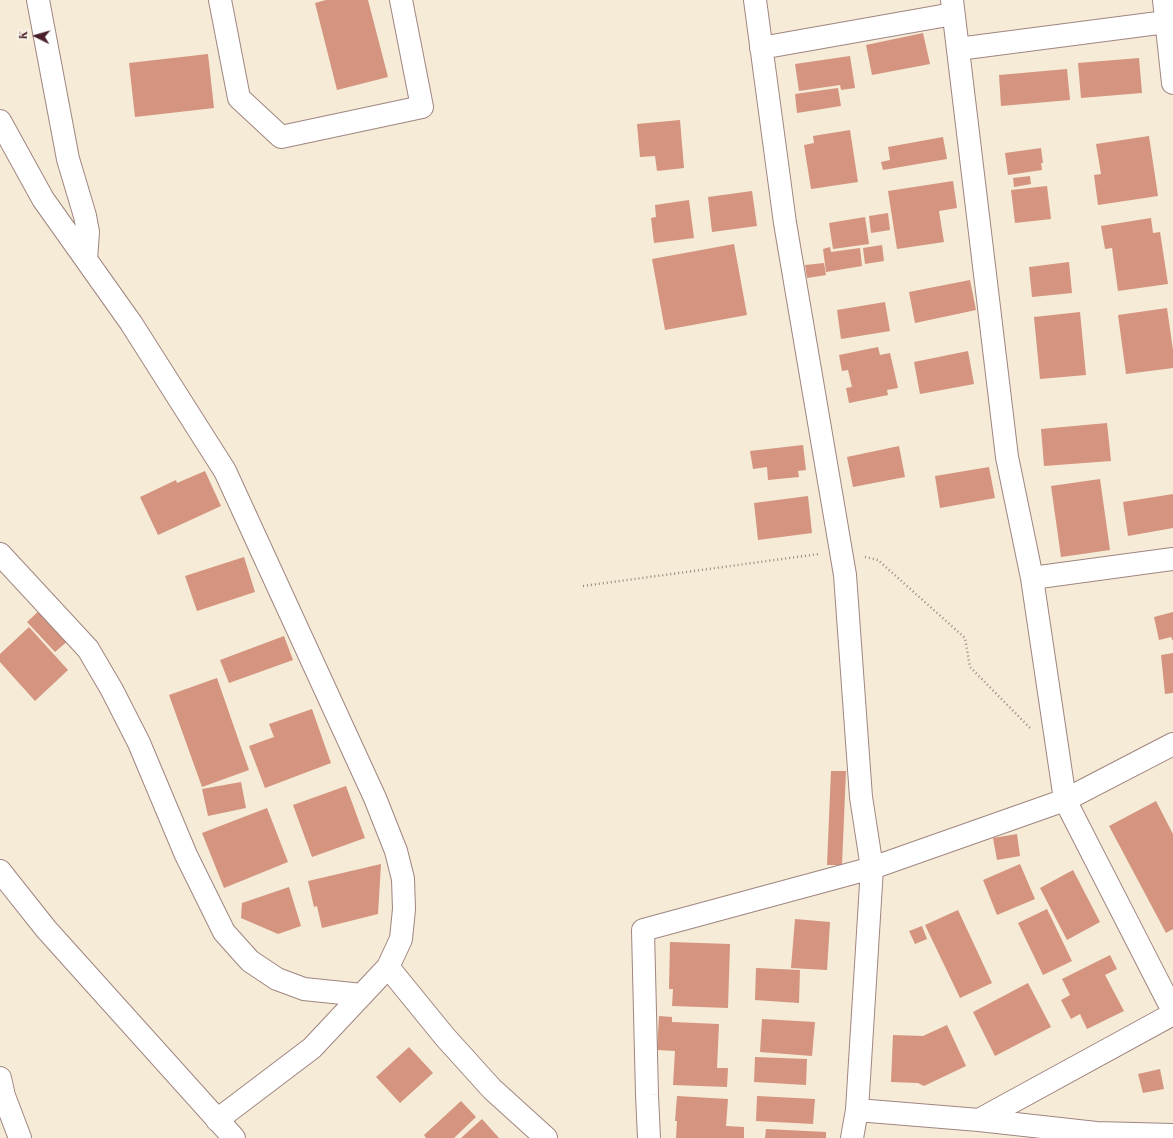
<!DOCTYPE html>
<html>
<head>
<meta charset="utf-8">
<style>
  body { margin:0 }
  #map { position:relative; width:1173px; height:1138px; overflow:hidden; background:#f5ebd6; font-family:"Libre Bodoni",serif }
  canvas { display:block }
  .north { position:absolute; left:16px; top:16px; width:40px; height:40px; -webkit-text-stroke:3px #fbf7ec; paint-order:stroke; rotate:275deg; font-size:11px; font-weight:700; line-height:16px; text-align:center; color:#4a1f2b }
  .north::after { content:''; display:block; margin:auto; width:14px; height:18px; background:#4a1f2b; clip-path:polygon(50% 0,100% 100%,50% 72%,0 100%) }
</style>
</head>
<body>
<div id="map">
<canvas width="1173" height="1138"></canvas>
<div class="north">K</div>
</div>
<script>
const context = document.querySelector('canvas').getContext('2d');
context.lineJoin = 'round';
function paint(path, color) {
  context.fillStyle = color;
  context.fill(path, 'evenodd');
}
function poly(rows) {
  const path = new Path2D();
  for (const r of rows) {
    path.moveTo(r[0], r[1]);
    for (let i = 2; i < r.length; i += 2) path.lineTo(r[i], r[i + 1]);
  }
  return path;
}
function strokePath(path, color, width, dash) {
  context.strokeStyle = color;
  context.lineWidth = width;
  context.lineCap = dash ? 'butt' : 'round';
  context.setLineDash(dash || []);
  context.stroke(path);
}
const building = poly([
  [326,0,368,0,388,77,337,90,315,3],
  [923,33,930,64,872,75,866,45],
  [208,54,214,108,135,117,129,63],
  [850,56,855,88,841,90,840,85,799,91,795,64],
  [1139,58,1142,93,1081,98,1078,63],
  [1067,69,1070,100,1001,106,999,75],
  [838,88,841,106,797,113,795,94],
  [680,120,684,168,657,171,655,156,640,157,637,124],
  [850,130,858,182,811,189,804,145,814,143,813,136],
  [1149,136,1158,196,1098,205,1094,175,1101,174,1096,144],
  [943,137,947,159,883,170,881,162,890,160,888,147],
  [1041,148,1043,163,1041,163,1042,170,1008,175,1005,153],
  [1030,176,1031,184,1014,187,1013,178],
  [953,181,957,208,939,211,944,242,897,249,888,191],
  [1047,186,1051,219,1015,223,1011,190],
  [752,191,757,226,712,232,708,197],
  [689,200,694,238,654,243,651,218,656,217,655,205],
  [888,213,890,230,871,233,869,216],
  [865,217,869,244,833,249,829,223],
  [1151,218,1153,233,1160,232,1168,284,1118,291,1112,248,1105,249,1101,226],
  [734,244,747,315,665,330,652,259],
  [882,245,884,261,865,264,863,248],
  [830,247,831,252,860,248,862,266,826,272,823,249],
  [1069,262,1072,293,1032,297,1029,267],
  [824,263,826,275,807,278,805,265],
  [970,280,976,310,915,323,909,292],
  [885,302,890,331,841,339,837,310],
  [1167,308,1173,350,1173,368,1126,374,1118,315],
  [1080,312,1086,375,1040,379,1034,317],
  [878,347,880,355,890,353,898,388,887,390,888,395,849,403,846,388,852,387,848,370,842,371,839,355],
  [968,351,974,384,920,394,914,362],
  [1107,423,1111,461,1044,466,1041,429],
  [803,445,806,470,798,471,799,477,768,480,767,467,753,469,750,451],
  [899,446,905,477,853,487,847,457],
  [989,467,995,498,940,508,935,476],
  [205,471,221,506,158,535,140,497,176,480,177,483],
  [1100,479,1110,550,1061,557,1051,486],
  [1173,494,1173,528,1128,536,1123,502],
  [808,496,812,533,758,540,754,503],
  [244,557,255,592,197,611,185,576],
  [42,608,70,639,55,652,27,622],
  [1173,612,1173,641,1171,637,1159,640,1154,617],
  [29,627,68,670,35,701,0,662,0,654],
  [284,636,293,660,229,683,220,660],
  [1173,653,1173,693,1165,694,1161,655],
  [217,678,249,770,202,787,169,695],
  [312,709,331,763,265,788,249,746,274,737,269,724],
  [831,771,846,771,842,865,827,865],
  [241,782,246,808,208,816,202,789],
  [346,786,365,838,312,857,293,805],
  [1156,801,1173,834,1173,929,1166,933,1109,826],
  [267,808,288,862,224,888,202,833],
  [1017,834,1020,856,997,860,993,838],
  [381,864,378,914,322,928,317,906,314,907,308,881],
  [1020,864,1035,899,997,915,983,880],
  [1073,870,1100,922,1067,940,1040,888],
  [289,887,301,926,278,934,241,918,242,903],
  [1047,909,1072,961,1043,975,1018,923],
  [958,910,992,983,960,998,925,925],
  [795,919,830,922,827,970,791,968],
  [922,926,927,939,915,944,909,931],
  [670,942,730,944,728,1008,672,1006,673,989,669,989],
  [1110,955,1117,969,1105,975,1124,1011,1087,1029,1080,1014,1071,1019,1061,1000,1070,995,1062,979],
  [756,968,800,970,799,1003,755,1000],
  [1028,983,1051,1027,995,1056,973,1012],
  [659,1016,672,1017,672,1022,719,1024,717,1068,728,1068,727,1087,673,1085,675,1051,657,1050],
  [762,1019,815,1022,812,1056,760,1052],
  [947,1025,966,1066,924,1086,918,1083,891,1082,893,1035,923,1036],
  [409,1047,433,1073,400,1103,376,1077],
  [755,1057,807,1059,806,1085,754,1082],
  [1160,1069,1164,1089,1143,1093,1138,1074],
  [677,1096,728,1099,726,1126,744,1127,744,1138,676,1138,677,1121,675,1121],
  [757,1096,815,1099,813,1124,756,1121],
  [461,1101,476,1117,454,1138,426,1138,424,1135],
  [482,1119,499,1138,461,1138],
  [766,1129,826,1132,826,1138,765,1138]
]);
const path = poly([
  [865,557,878,560,965,638,970,667,1031,729],
  [583,586,819,554]
]);
const minor = poly([
  [38,0,68,159,85,216,88,232,86,259],
  [220,0,239,98,281,137,422,107,401,0],
  [755,0,785,223,845,575,861,797,872,868,857,1110,979,1120,1096,1133],
  [952,0,1007,457,1032,578,1065,800,1173,1011],
  [1164,0,1173,83],
  [761,48,953,14],
  [958,49,1166,22],
  [0,121,43,199,131,323,225,471,375,798,396,851,403,879,404,909,401,939,388,967,312,1048,217,1120],
  [0,554,88,649,112,690,139,743,186,855,224,932,250,961,277,979,304,989,362,995],
  [1032,578,1173,559],
  [0,871,46,929,234,1138],
  [388,967,445,1037,492,1089,546,1138],
  [0,1078,4,1096,20,1138],
  [979,1120,1173,1014],
  [649,1138,647,1095,643,930,872,868,1065,800,1173,744],
  [852,1138,857,1110],
  [1095,1138,1096,1133,1173,1135]
]);
paint(building, '#d4947f');
strokePath(minor, '#a08580', 24);
strokePath(path, '#a08580', 2.5, [1, 3]);
strokePath(minor, '#fff', 22);
</script>
</body>
</html>
